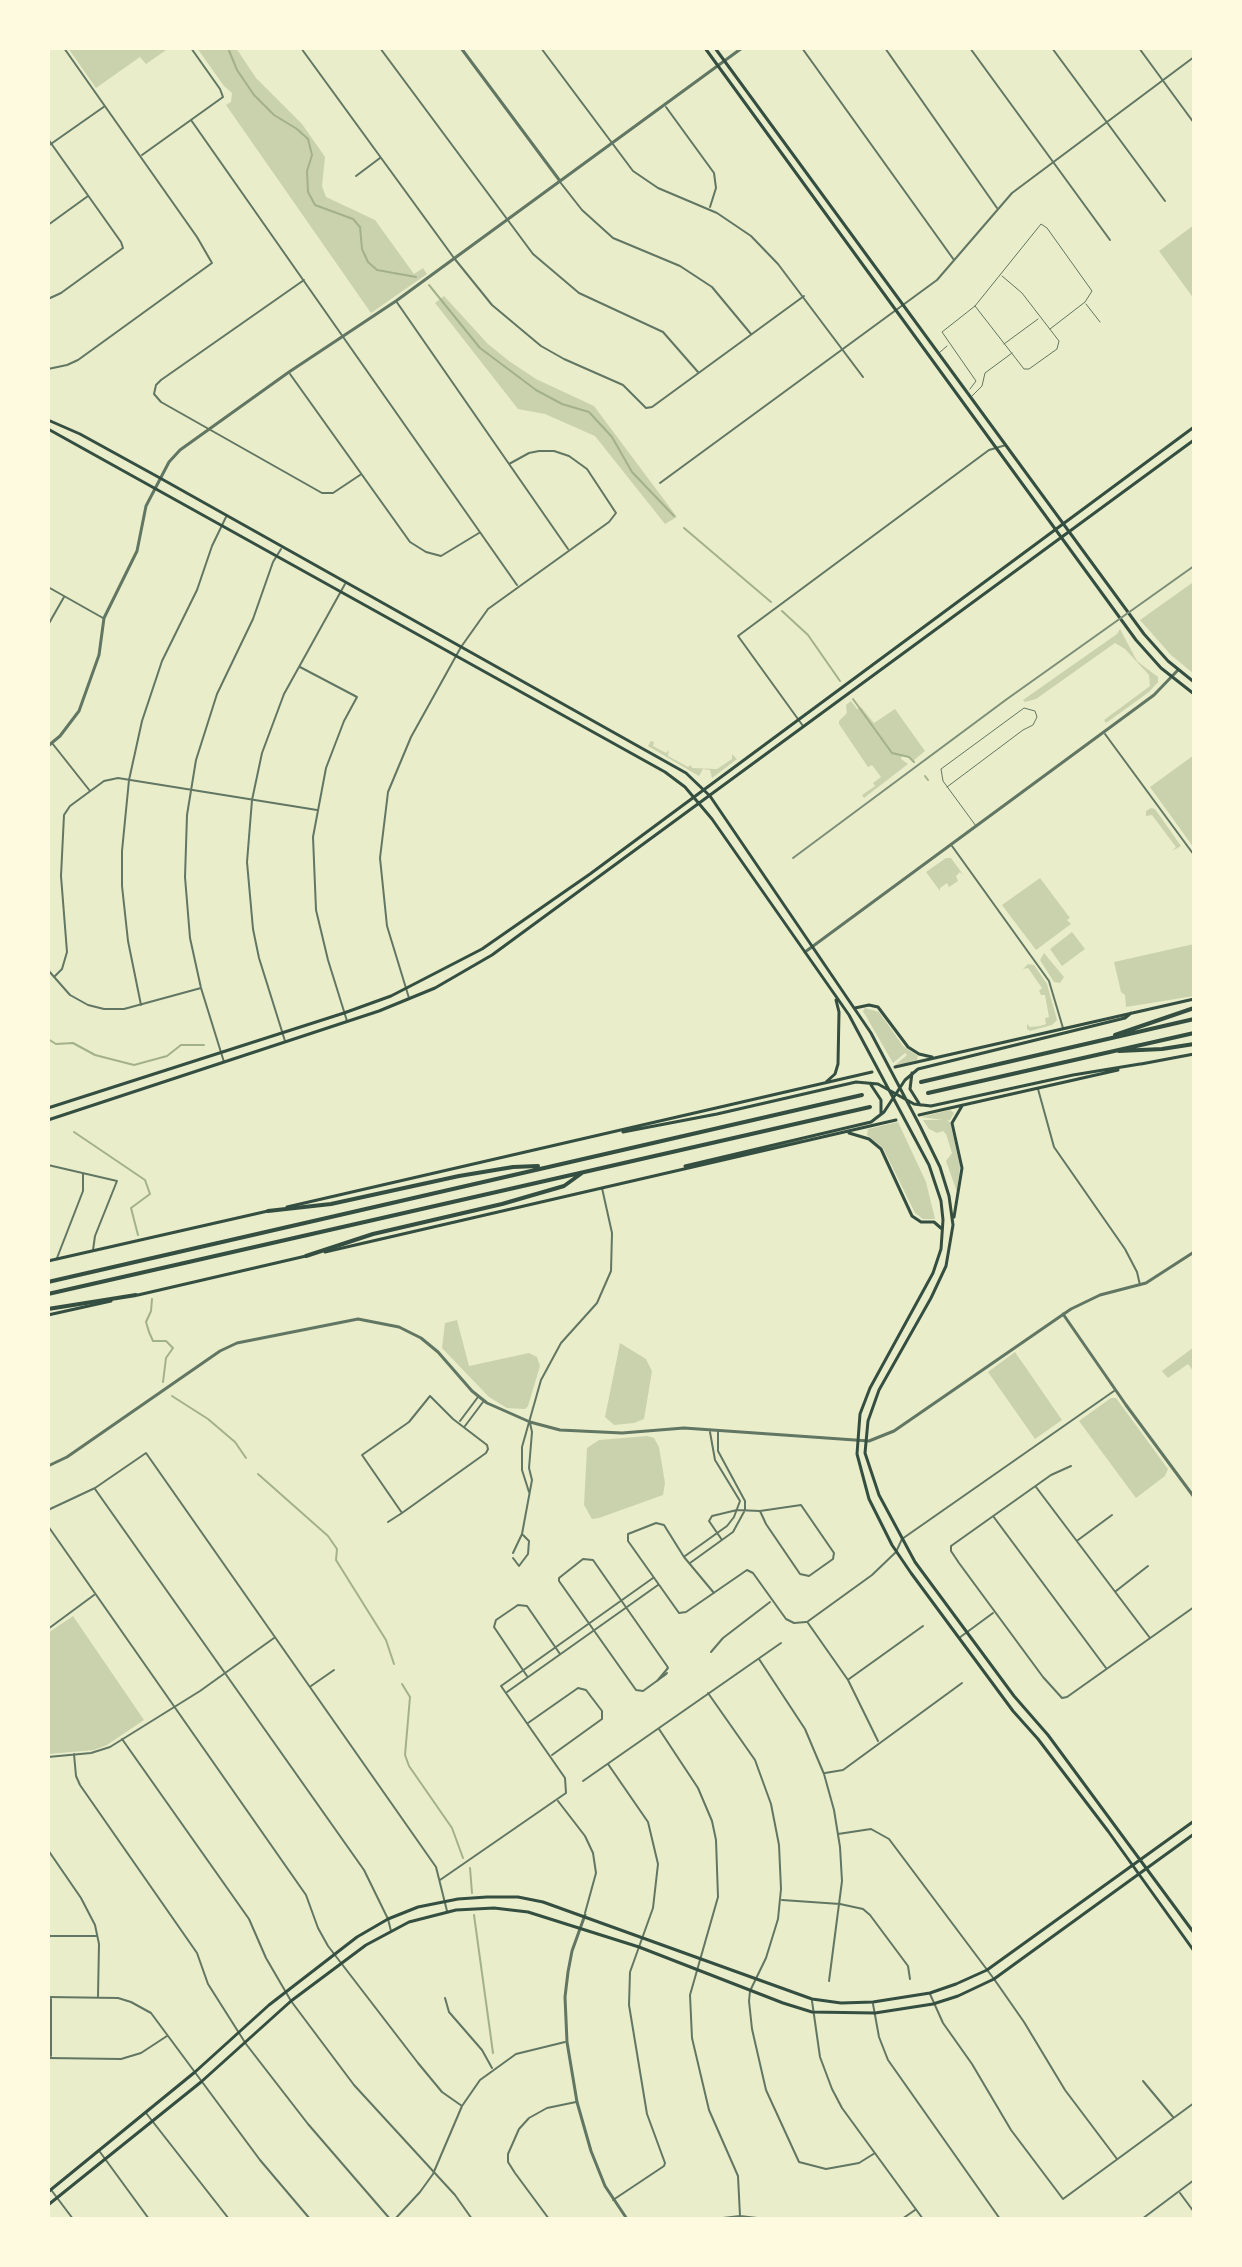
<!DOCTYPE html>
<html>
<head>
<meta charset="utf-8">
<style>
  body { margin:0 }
  #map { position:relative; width:1242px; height:2267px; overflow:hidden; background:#e9edc9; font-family:"Fira Sans Condensed",sans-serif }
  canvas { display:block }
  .frame { position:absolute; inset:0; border:50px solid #fefae0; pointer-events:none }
</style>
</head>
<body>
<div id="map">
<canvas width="1242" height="2267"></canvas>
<div class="frame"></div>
</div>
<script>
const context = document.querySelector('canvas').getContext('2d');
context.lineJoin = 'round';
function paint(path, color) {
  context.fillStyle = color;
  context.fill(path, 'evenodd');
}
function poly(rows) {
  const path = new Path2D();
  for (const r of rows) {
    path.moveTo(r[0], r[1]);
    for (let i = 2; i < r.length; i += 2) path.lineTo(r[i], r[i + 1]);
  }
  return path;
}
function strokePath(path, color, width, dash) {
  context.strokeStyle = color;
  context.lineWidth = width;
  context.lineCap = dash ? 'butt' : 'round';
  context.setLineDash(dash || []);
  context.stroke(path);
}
const green = poly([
  [68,48,169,48,146,64,140,57,96,88],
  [197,48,236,48,256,78,302,124,325,157,322,186,326,197,375,220,414,274,423,268,427,274,371,313,226,105,231,102,232,93,224,86],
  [1194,225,1194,299,1159,251],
  [444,296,488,344,509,361,536,379,594,406,677,517,665,524,595,436,545,414,518,409,435,303],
  [1192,583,1194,586,1194,674,1171,655,1140,620],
  [1120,629,1137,661,1158,677,1158,682,1149,692,1106,723,1104,720,1150,686,1149,675,1125,649,1115,643,1036,699,1025,702,1023,700,1117,634],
  [851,701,857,709,861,707,874,723,895,709,925,751,913,761,909,757,902,755,901,759,908,764,864,798,862,795,875,786,873,783,881,777,872,765,868,767,839,724,839,721,847,713,846,705],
  [651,741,654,742,653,746,666,753,669,750,668,756,688,767,691,765,692,768,717,769,732,759,732,754,737,759,712,778,710,770,703,769,699,776,648,746],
  [1194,755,1194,848,1150,787],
  [1151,808,1155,809,1181,846,1172,851,1176,847,1152,815,1146,816,1146,811],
  [946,858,951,858,964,876,960,872,956,876,958,881,949,887,947,883,940,888,940,891,926,872],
  [1040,878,1070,918,1067,920,1071,924,1036,950,1002,905],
  [1072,932,1085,949,1062,966,1050,949],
  [1194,944,1194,996,1126,1007,1125,995,1121,992,1114,962],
  [1044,953,1064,977,1060,983,1054,982,1040,960],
  [1028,964,1034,965,1047,984,1057,1020,1052,1025,1030,1031,1027,1029,1027,1024,1030,1027,1040,1026,1046,1024,1045,1018,1049,1017,1045,995,1041,995,1039,991,1042,988,1028,968,1023,969],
  [865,1008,879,1012,903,1046,918,1056,917,1060,894,1066,907,1055,905,1053,893,1063,863,1011],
  [950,1110,954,1113,950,1120,947,1121,950,1122,960,1166,957,1192,946,1161,952,1153,946,1134,943,1131,937,1133,929,1129,923,1120,942,1120,921,1117],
  [898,1122,926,1182,935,1219,923,1219,915,1213,883,1148,867,1135,868,1129],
  [457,1320,469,1366,529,1353,537,1357,540,1366,528,1406,525,1409,507,1408,489,1397,442,1348,445,1323],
  [620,1343,646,1359,652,1371,644,1419,634,1423,614,1425,605,1417],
  [1194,1347,1194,1372,1188,1364,1168,1378,1162,1371],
  [1015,1352,1062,1420,1035,1439,988,1372],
  [1111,1398,1116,1398,1168,1469,1165,1476,1136,1498,1079,1421],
  [647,1436,654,1438,659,1447,665,1483,663,1495,599,1518,592,1519,584,1505,587,1448,599,1440],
  [73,1616,144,1720,107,1745,94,1750,48,1754,48,1633]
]);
const stream = poly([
  [228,48,237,70,254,95,274,115,297,129,308,139,312,155,307,171,308,192,315,205,353,219,360,227,362,249,368,262,377,270,416,277],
  [429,285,480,348,536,390,562,404,589,412,612,437,632,472,674,516],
  [684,528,771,602],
  [782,611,808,635,840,681],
  [853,699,892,753,909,757,914,762],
  [925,776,928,780],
  [48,1039,56,1044,73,1043,95,1055,134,1065,167,1056,181,1045,204,1045],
  [74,1132,145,1180,150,1194,131,1208,138,1235],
  [152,1299,151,1311,146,1322,149,1332,153,1341,166,1341,173,1348,166,1358,163,1382],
  [172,1396,208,1419,235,1442,246,1458],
  [258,1474,328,1536,337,1549,336,1560,386,1640,394,1664],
  [402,1684,410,1697,405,1755,409,1766,452,1828,463,1858],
  [470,1868,472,1893],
  [474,1915,493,2053]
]);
const service = poly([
  [1086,304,1100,322],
  [975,306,1024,369,1029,369,1057,349,1059,341,1022,293,1002,276],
  [1004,344,1038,319],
  [939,353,947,346],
  [970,389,976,381,942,332,975,306,1041,224,1047,228,1092,291,1085,302,1050,329],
  [972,396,982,386,985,373,1012,353],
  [947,787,1023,730,1033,725,1037,717,1035,711,1024,708,941,769,943,781,976,826]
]);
const minor = poly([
  [301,48,454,258,492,305,541,346,564,359,623,385,646,408,652,407,804,296],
  [380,48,533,254,579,293,663,332,698,372],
  [541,48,633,171,658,188,717,213,751,236,778,264,863,377],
  [802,48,954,260],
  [885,48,997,208],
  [970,48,1110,240],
  [1052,48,1165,201],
  [1139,48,1194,123],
  [666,107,714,173,716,188,710,207],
  [191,120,517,585],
  [48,139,121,242,123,248,61,293,48,299],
  [48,146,105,106],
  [142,155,223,97,220,89,191,48],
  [356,176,380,158],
  [560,182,582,210,613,238,680,266,712,287,751,334],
  [48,225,88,196],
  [304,280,161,380,156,385,154,394,161,402,322,493,333,493,360,475],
  [396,301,568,549],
  [48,369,67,365,78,360,212,263,197,237,64,48],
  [290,374,410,542,426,552,441,556,479,533],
  [660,483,937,280,1012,193,1194,57],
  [48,587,103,618],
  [48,625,64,597],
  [300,667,357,697,344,721,326,768,313,837,316,910,328,960,347,1021],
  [803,726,738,636,989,450,1006,445],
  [1105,734,1194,855],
  [52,743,90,791],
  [952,846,1049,981,1063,1028],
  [48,970,70,995,88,1005,104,1009,124,1009,201,988],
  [54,977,62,969,67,952,61,876,64,815,70,806,104,781,118,778,317,810],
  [409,998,387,926,380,858,388,792,411,737,461,647,488,609,609,522,616,513,587,469,569,456,554,451,539,451,529,453,509,464],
  [141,1005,128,941,122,886,122,851,129,780,142,721,162,661,197,590,212,546,226,517],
  [285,1041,259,958,253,929,247,862,252,800,262,753,284,694,345,584],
  [224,1062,201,988,190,938,185,877,187,815,196,760,217,694,253,619,273,562,281,549],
  [1038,1089,1054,1147,1125,1249,1137,1272,1140,1285],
  [48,1165,117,1181,95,1236,93,1250],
  [57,1258,83,1191,83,1174],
  [460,1421,478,1397],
  [465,1426,483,1402],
  [1071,1466,1051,1475,951,1546,951,1551,959,1563,1043,1677,1062,1698,1067,1697,1194,1607],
  [1036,1487,1150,1638],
  [95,1489,364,1870,388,1919,391,1931],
  [529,1492,522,1470,522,1447,541,1380,561,1343,597,1303,611,1271,612,1233,602,1188],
  [48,1510,95,1488,146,1453,436,1867,447,1911],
  [993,1516,1106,1668],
  [388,1522,402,1513,486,1453,488,1449,487,1445,453,1419,430,1396,409,1422,362,1455,402,1513],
  [48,1526,306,1895,318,1928,328,1946,418,2063,442,2092,462,2106],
  [722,1540,709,1521,712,1516,737,1510,760,1511,801,1505,834,1553,833,1559,809,1576,800,1574,766,1524,760,1511],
  [1078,1540,1112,1515],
  [513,1553,522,1534,532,1480,529,1468,532,1432,530,1423],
  [685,1556,727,1526,734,1517,740,1501,715,1460,710,1432],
  [513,1558,519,1566,528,1554,529,1541,523,1535],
  [690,1563,733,1532,745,1510,745,1501,718,1451,718,1431],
  [1116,1591,1148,1566],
  [714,1593,684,1557,664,1525,656,1523,628,1534,628,1541,679,1613,686,1612,747,1570,753,1573,786,1619,794,1623,806,1622],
  [807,1622,872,1575,896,1552,902,1539,1114,1391],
  [808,1623,848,1680,878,1741],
  [48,1629,94,1595],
  [959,1638,993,1613],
  [711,1652,723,1638,770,1602],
  [759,1659,805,1729,824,1774,834,1810,840,1847,842,1881,829,1981],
  [527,1676,494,1627,496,1620,518,1605,527,1606,560,1654],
  [849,1679,923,1626],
  [657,1681,668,1668,667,1666,593,1560,583,1559,559,1578,559,1581,636,1690,643,1691,665,1675,667,1673,657,1681],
  [311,1686,334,1670],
  [507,1692,658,1585],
  [708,1693,755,1760,771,1804,779,1845,781,1889,778,1919,766,1958,750,1991,749,2001,752,2029,766,2090,799,2162,826,2169,859,2163,875,2153],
  [528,1723,578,1688,586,1690,602,1711,602,1719,552,1755],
  [659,1729,698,1788,712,1821,716,1840,718,1897,690,1995,692,2038,709,2110,738,2176,740,2216],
  [122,1739,249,1919,266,1958,291,2001,354,2085,455,2195,472,2219],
  [74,1754,76,1776,80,1785,197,1953,208,1984,246,2044,308,2124,390,2219],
  [48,1757,91,1753,110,1747,200,1691,274,1638],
  [608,1764,648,1822,658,1864,653,1908,630,1972,629,2005,647,2114,665,2163,664,2166,613,2200],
  [825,1773,843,1770,962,1683],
  [583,1781,781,1643],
  [558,1801,585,1836,593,1853,596,1873,585,1913],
  [838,1834,871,1829,889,1839,994,1979,1024,2022,1065,2090,1117,2159],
  [48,1850,81,1898,95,1925,99,1944,98,1996],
  [440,1880,566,1793,565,1778,501,1686,653,1578],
  [782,1900,840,1904,863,1909,870,1915,908,1966,910,1979],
  [48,1936,97,1936],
  [930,1994,943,2023,972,2064,1011,2130,1063,2199,1194,2103],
  [48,1997,118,1998,131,2002,151,2013,260,2160,310,2219],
  [445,1998,449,2012,482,2050,492,2068],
  [812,2001,820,2057,832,2089,842,2108,923,2219],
  [873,2004,879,2037,888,2060,1000,2219],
  [51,2056,51,1998],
  [48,2058,121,2059,141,2053,167,2036],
  [1143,2081,1173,2117],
  [146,2113,229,2219],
  [100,2152,149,2219],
  [52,2191,73,2219],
  [1180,2193,1194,2212],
  [395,2219,420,2192,433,2174,462,2106,480,2080,516,2054,565,2042],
  [549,2219,515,2173,508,2162,508,2154,519,2129,529,2118,547,2108,576,2102],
  [714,2219,740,2216,766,2219],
  [902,2219,915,2210],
  [1142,2219,1194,2180]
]);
const tertiary = poly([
  [461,48,560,181],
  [48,746,60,736,79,711,99,655,104,618,137,551,146,506,169,462,180,450,289,372,396,301,742,48],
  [805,952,1154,695,1178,670],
  [1063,1314,1126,1405,1194,1497],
  [48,1466,67,1457,220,1351,237,1343,358,1319,399,1327,421,1338,438,1352,472,1391,487,1403,530,1422,560,1430,622,1433,684,1428,869,1441,894,1431,1071,1309,1100,1295,1146,1283,1194,1252],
  [585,1915,572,1951,568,1972,565,1997,567,2042,577,2102,591,2151,605,2186,627,2219]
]);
const secondary = poly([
  [705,48,1136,640,1161,668,1194,694],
  [715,48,1144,634,1168,661,1194,682],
  [48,420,80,434,160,478,686,773,710,796,871,1033,920,1126,940,1167,949,1196,953,1225,946,1266,931,1298,879,1390,868,1421,865,1453,879,1495,915,1562,1014,1696,1048,1735,1194,1933],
  [48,429,665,772,685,787,712,819,849,1015,929,1165,941,1201,943,1220,941,1249,933,1273,870,1388,860,1414,857,1454,869,1499,892,1545,911,1573,1013,1711,1038,1739,1108,1831,1194,1951],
  [855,1008,869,1005,878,1007,908,1047,919,1054,932,1057],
  [1141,1064,1194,1054],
  [895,1067,1194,999],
  [912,1073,910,1089,920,1105],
  [825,1083,835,1074,838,1064,839,1012,836,1000],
  [871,1085,881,1100,881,1113],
  [48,1108,344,1013,391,996,482,949,590,874,1194,427],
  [919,1115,1118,1070],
  [48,1120,379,1011,435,988,492,955,1194,440],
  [623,1132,717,1114,856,1082,878,1084,914,1104,931,1106,1073,1075,1140,1064],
  [849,1133,869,1139,881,1149,912,1216,921,1222,934,1222,942,1229],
  [685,1166,871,1122,884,1112,905,1080,918,1069,1125,1018,1131,1013],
  [287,1207,872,1072],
  [954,1217,962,1168,952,1123,962,1106],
  [325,1252,896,1120],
  [48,1261,268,1211],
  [138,1295,306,1256],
  [48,1315,111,1301],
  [48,2192,195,2072,269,2005,357,1937,388,1919,418,1907,458,1899,487,1897,518,1897,543,1902,812,1999,841,2003,873,2002,930,1993,956,1984,987,1970,1194,1821],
  [48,2205,201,2082,291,2001,366,1945,409,1922,456,1910,494,1908,528,1912,639,1947,783,2003,812,2012,875,2013,933,2004,958,1996,994,1979,1194,1834]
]);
const motorway = poly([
  [1115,1035,1194,1008],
  [1119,1051,1162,1049,1194,1044],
  [921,1082,1194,1019],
  [928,1093,1194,1033],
  [268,1211,331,1204,459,1176,513,1167,538,1166],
  [306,1256,373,1234,502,1204,564,1186,582,1173],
  [48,1282,862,1095],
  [48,1294,870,1107],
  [48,1309,136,1295]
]);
const tram = poly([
  [793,858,1007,699,1194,566]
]);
paint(green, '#cad2ad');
strokePath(stream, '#a3b18a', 2);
strokePath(service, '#617663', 1);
strokePath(minor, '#617663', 2);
strokePath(tertiary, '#617663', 3);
strokePath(secondary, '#344e41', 3);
strokePath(motorway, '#344e41', 4);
strokePath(tram, '#7c8e77', 2);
</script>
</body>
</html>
